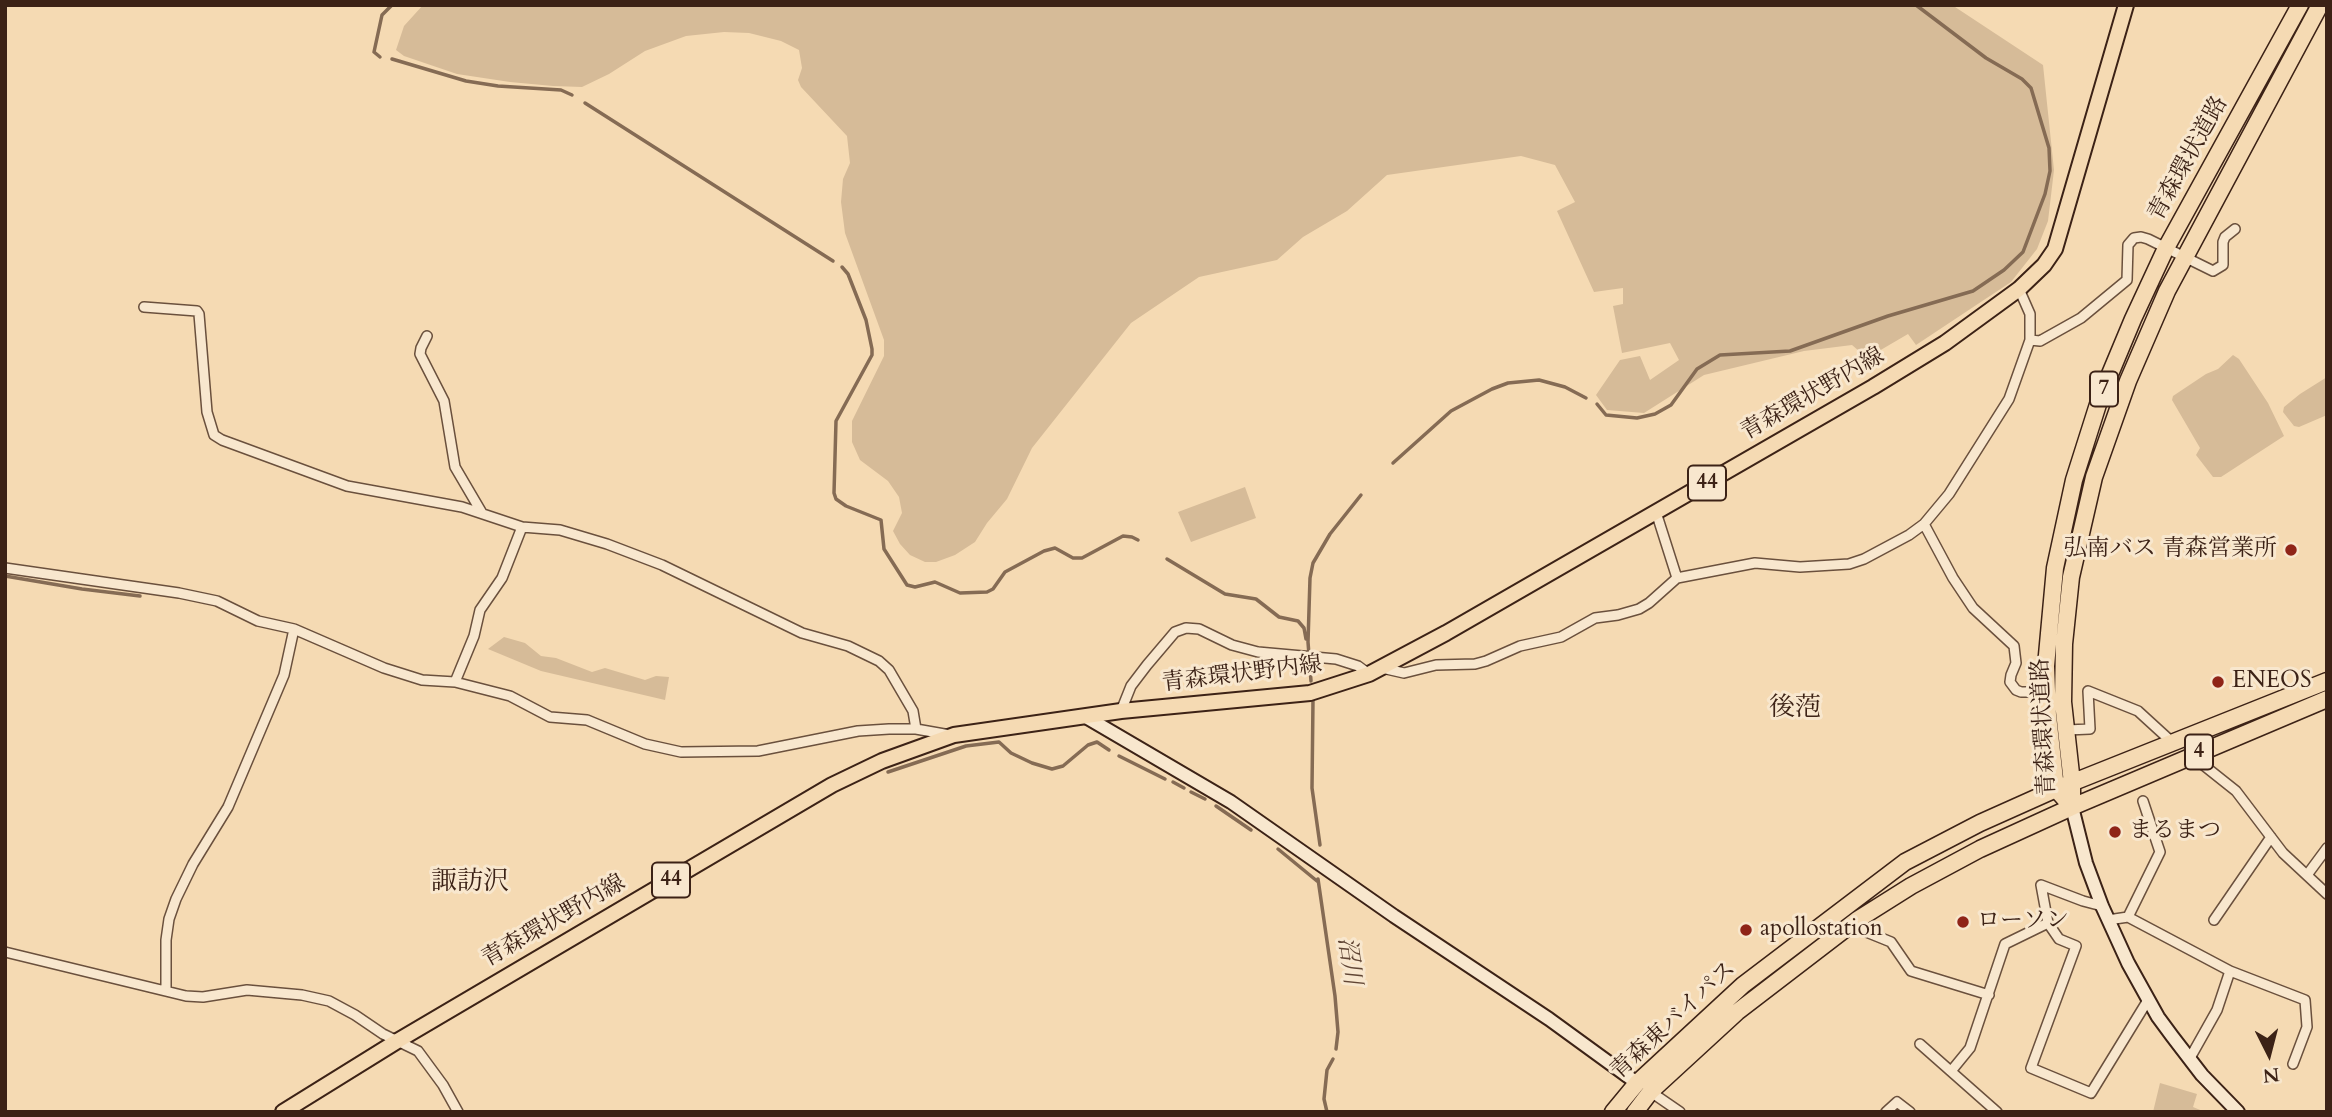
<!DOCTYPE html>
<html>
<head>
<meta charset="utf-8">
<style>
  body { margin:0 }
  #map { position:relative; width:2332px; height:1117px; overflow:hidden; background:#f5dab3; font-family:Cardo,serif }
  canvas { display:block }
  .frame { position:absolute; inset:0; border:7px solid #3c2216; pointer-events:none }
  .north { position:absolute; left:2234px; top:1019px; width:70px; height:70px; -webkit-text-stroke:5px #f8e7ce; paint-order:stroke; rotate:174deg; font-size:19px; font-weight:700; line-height:28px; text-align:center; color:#3c2216 }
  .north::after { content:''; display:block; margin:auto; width:24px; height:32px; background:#3c2216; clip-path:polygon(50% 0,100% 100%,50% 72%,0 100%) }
</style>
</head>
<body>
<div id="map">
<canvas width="2332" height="1117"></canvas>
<div class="frame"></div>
<div class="north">N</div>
</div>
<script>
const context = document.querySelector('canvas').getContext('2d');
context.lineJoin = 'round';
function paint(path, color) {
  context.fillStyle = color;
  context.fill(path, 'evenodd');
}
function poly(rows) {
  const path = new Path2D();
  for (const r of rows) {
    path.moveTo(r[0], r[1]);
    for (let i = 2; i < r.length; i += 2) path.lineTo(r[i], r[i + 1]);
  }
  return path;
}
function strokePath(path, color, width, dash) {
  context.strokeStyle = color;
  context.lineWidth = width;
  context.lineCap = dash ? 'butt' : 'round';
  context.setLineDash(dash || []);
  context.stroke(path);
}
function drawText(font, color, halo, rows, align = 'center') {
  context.font = font + ' Cardo,"Noto Serif JP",serif';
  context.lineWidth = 6;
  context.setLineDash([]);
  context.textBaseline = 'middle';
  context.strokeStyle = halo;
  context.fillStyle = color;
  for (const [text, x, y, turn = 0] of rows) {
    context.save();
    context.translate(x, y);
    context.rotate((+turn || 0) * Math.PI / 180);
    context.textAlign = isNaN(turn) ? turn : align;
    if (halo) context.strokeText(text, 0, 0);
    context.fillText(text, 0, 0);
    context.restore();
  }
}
const green = poly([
  [423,5,1952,5,2043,65,2054,170,2048,221,2037,249,2011,282,1916,345,1908,334,1867,358,1852,345,1804,351,1704,375,1644,413,1607,410,1596,395,1620,360,1640,356,1650,380,1679,360,1670,343,1622,353,1613,306,1623,304,1623,288,1594,292,1557,211,1575,202,1555,165,1521,156,1387,175,1347,211,1303,237,1277,260,1199,277,1131,323,1032,448,1007,499,987,523,975,542,955,555,936,562,925,562,910,555,900,544,893,531,902,513,899,497,888,481,860,460,852,442,852,421,884,356,884,340,845,233,841,202,843,179,850,163,847,136,801,87,798,80,802,68,799,50,781,41,749,33,724,32,686,36,645,51,609,74,582,87,553,86,510,82,457,74,404,56,396,50,404,26],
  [2233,355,2239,359,2268,403,2284,436,2221,477,2213,477,2196,455,2200,448,2172,400,2173,396,2206,374,2218,369],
  [2327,377,2327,415,2299,427,2294,426,2283,412,2284,407,2300,394],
  [1245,487,1256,518,1191,542,1178,512],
  [504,637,525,643,541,656,556,658,592,672,605,668,645,680,656,676,669,677,665,700,541,671,488,649],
  [2160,1083,2197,1094,2193,1107,2205,1112,2153,1112]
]);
const stream = poly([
  [380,57,374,52,382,15,392,5],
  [392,59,466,81,498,86,561,90,572,95],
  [585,103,833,261],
  [842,267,848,274,866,320,872,349,872,355,836,421,834,493,836,499,846,506,881,520,884,549,907,585,915,587,935,582,960,593,987,592,993,589,1005,572,1044,551,1055,548,1073,558,1082,558,1123,536,1132,537,1138,540],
  [1597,404,1606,415,1637,418,1655,414,1671,405,1697,369,1720,355,1790,351,1888,316,1973,291,2004,270,2023,252,2045,194,2050,171,2049,148,2031,88,2022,79,1986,58,1916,5],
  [1393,463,1451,411,1492,389,1508,383,1539,380,1565,387,1586,398],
  [1167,559,1225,594,1256,599,1279,617,1298,621,1304,628,1306,639],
  [5,576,82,589,140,596],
  [1311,681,1308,642,1310,578,1313,563,1330,534,1361,495],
  [1313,700,1312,788,1320,845],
  [1119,756,1165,779],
  [888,772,966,746,999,742,1011,753,1032,763,1052,769,1063,766,1088,745,1097,742,1109,750],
  [1173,782,1184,788],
  [1191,792,1205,799],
  [1216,806,1251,830],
  [1278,849,1317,881],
  [1318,879,1335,996,1338,1032,1336,1049],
  [1327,1112,1324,1099,1327,1070,1333,1059]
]);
const street = poly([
  [144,307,197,311,199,314,207,412,214,435,222,440,347,486,462,507,522,527,560,530,607,544,662,565,802,633,848,646,879,661,889,670,913,711,916,729],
  [427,336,421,348,420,354,444,401,455,467,482,513],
  [2030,340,2040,341,2081,318,2127,280,2128,245,2134,238,2141,237,2148,239,2213,271,2223,265,2223,242,2225,237,2235,229],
  [1656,512,1677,578],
  [1924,524,1953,578,1973,608,2014,646,2016,663,2011,675,2010,682,2016,690,2021,692,2047,692],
  [5,568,179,593,217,601,258,621,294,629,384,668,422,680,455,682,510,696,550,717,587,720,645,744,681,752,758,751,858,731,889,729,916,729,950,735],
  [1382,668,1404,673,1436,665,1475,664,1486,661,1520,646,1561,637,1595,618,1618,615,1639,609,1649,603,1677,578,1755,563,1800,567,1849,564,1864,559,1909,535,1924,524,1949,494,2009,399,2030,340,2030,314,2019,289],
  [455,682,474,636,480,610,502,578,522,527],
  [1121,711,1131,686,1147,665,1175,632,1186,628,1199,629,1232,645,1258,652,1336,659,1358,666,1369,674],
  [2067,730,2090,729,2088,691,2138,711,2173,743],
  [2192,756,2236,791,2283,853,2327,894],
  [2307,875,2327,848],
  [2102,906,2083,901,2041,885,2048,923,2059,939,2076,946,2031,1068,2091,1093,2148,1000],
  [2128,917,2160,852,2143,801],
  [2108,920,2128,917,2230,971,2305,1000,2307,1027,2293,1064],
  [2214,920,2271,837],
  [1849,925,1891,942,1911,971,1989,995],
  [5,952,186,996,203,997,247,990,302,995,329,1001,355,1015,383,1034,418,1051,443,1085,458,1112],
  [166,989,166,940,169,919,176,899,193,864,228,807,284,675,294,629],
  [1920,1044,1997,1112],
  [2190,1058,2217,1010,2230,971],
  [1952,1070,1970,1048,2005,944,2048,923],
  [1648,1090,1680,1112],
  [1886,1112,1897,1102,1910,1112]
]);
const secondary = poly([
  [1086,717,1231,802,1394,916,1549,1019,1637,1083],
  [2072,807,2086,863,2102,906,2128,963,2158,1017,2172,1036,2202,1075,2238,1112]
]);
const primary = poly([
  [283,1112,399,1040,832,785,882,761,954,735,1121,711,1310,693,1369,674,1446,633,1873,387,1945,343,2019,289,2044,265,2055,249,2126,5]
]);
const highway = poly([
  [2072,807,2056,789,2048,715,2046,666,2055,568,2074,480,2100,398,2133,319,2166,248,2300,5],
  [2072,807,2072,783,2063,702,2064,644,2071,577,2094,477,2128,381,2167,291,2320,5],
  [1613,1112,1637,1083,1743,985,1905,862,1980,823,2056,789,2327,681],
  [1635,1112,1651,1091,1737,1012,1857,920,1911,886,1980,849,2072,807,2327,699]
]);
const markers = [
  [2291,550,7,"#8f2418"],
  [2218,682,7,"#8f2418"],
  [2115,832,7,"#8f2418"],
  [1963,922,7,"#8f2418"],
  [1746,930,7,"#8f2418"]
];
const shields = [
  [2104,389,28],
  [1707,483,38],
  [2199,752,28],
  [671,880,38]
];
const shieldNames = [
  ["7",2104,389],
  ["44",1707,483],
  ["4",2199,752],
  ["44",671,880]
];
const streetNames = [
  ["青森環状道路",2189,159,-61],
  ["青森環状野内線",1813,395,-30],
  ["青森環状野内線",1242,675,-7],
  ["青森環状道路",2045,727,-93],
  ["青森環状野内線",554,922,-30],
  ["青森東バイパス",1674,1021,-43]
];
const poiNames = [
  ["弘南バス 青森営業所",2277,550,"right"],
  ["ENEOS",2232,682],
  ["まるまつ",2129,832],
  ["ローソン",1977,922],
  ["apollostation",1760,930]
];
const waterNames = [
  ["沼川",1348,961,82]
];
const quarterNames = [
  ["後萢",1795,709],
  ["諏訪沢",470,883]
];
paint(green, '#d6bb98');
strokePath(stream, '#856b54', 3.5);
strokePath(street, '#6a503d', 12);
strokePath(secondary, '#3c2216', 16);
strokePath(primary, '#3c2216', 18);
strokePath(highway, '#3c2216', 19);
strokePath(street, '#f8e7ce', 9);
strokePath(secondary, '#f8e7ce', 12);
strokePath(primary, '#f5dab3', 14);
strokePath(highway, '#f5dab3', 16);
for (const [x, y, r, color] of markers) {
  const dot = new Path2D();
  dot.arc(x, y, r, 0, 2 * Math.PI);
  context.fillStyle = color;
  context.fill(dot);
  strokePath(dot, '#f8e7ce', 2.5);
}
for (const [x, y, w] of shields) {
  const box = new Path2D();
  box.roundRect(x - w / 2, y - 17.5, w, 35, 5);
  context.fillStyle = '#f8e7ce';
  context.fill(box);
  strokePath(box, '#3c2216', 2);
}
drawText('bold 21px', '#3c2216', null, shieldNames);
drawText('23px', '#3c2216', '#f8e7ce', streetNames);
drawText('23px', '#3c2216', '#f8e7ce', poiNames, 'left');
drawText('italic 24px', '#614635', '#f8e7ce', waterNames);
drawText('26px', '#3c2216', '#f8e7ce', quarterNames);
</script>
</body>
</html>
